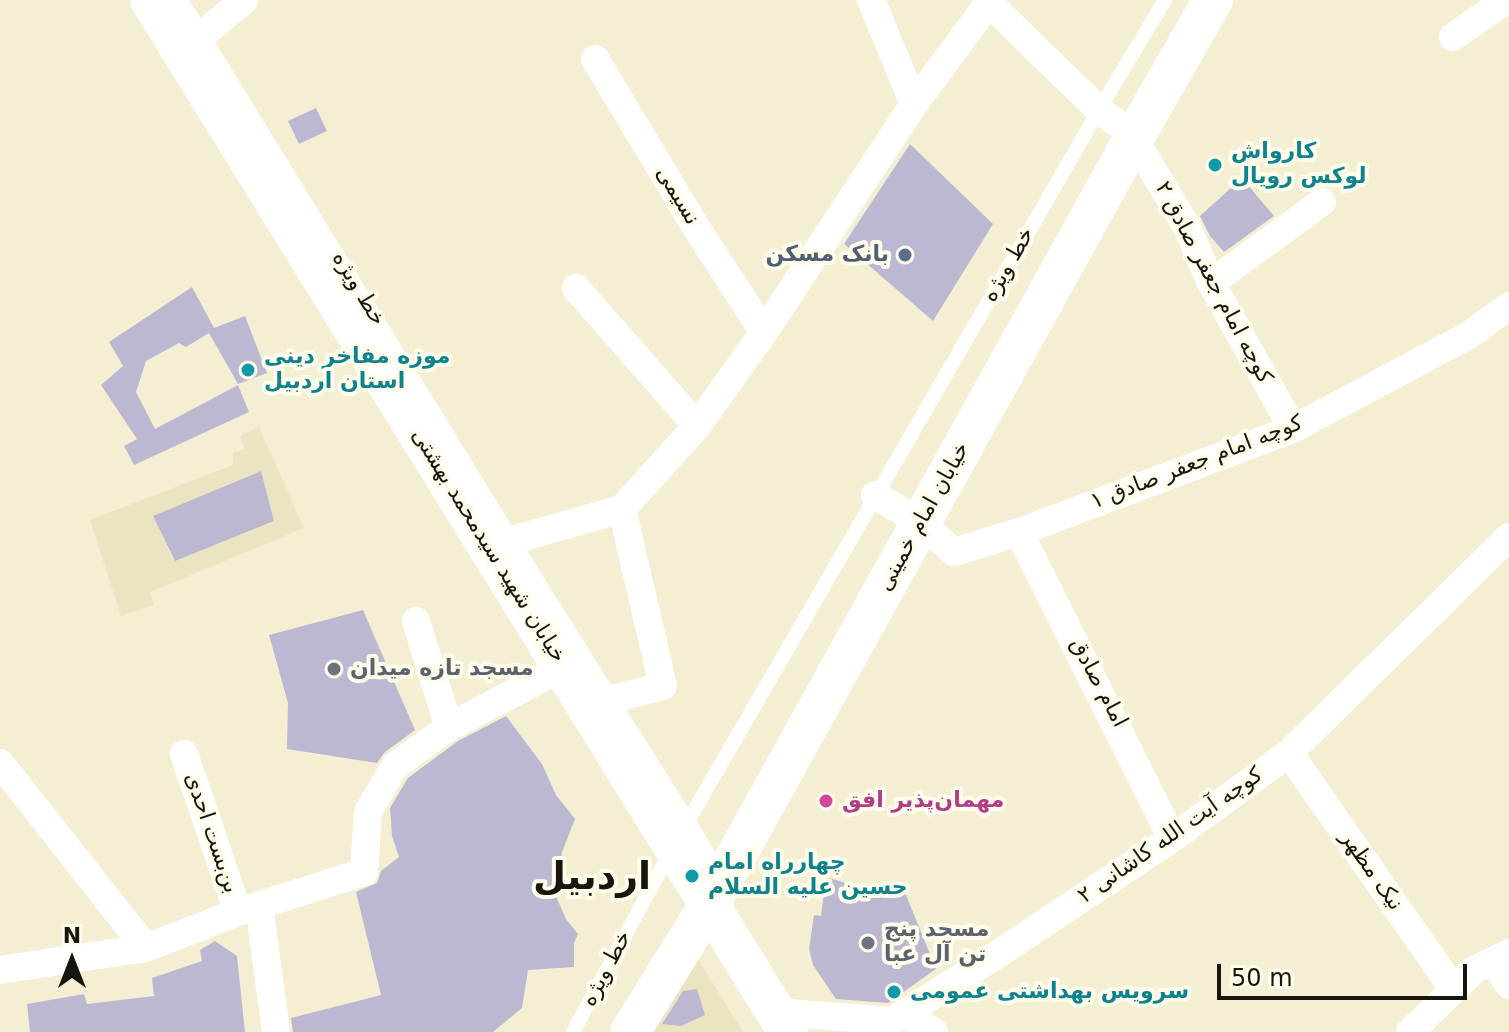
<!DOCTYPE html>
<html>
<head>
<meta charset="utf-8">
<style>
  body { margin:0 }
  #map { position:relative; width:1509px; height:1032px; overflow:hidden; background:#f4efd3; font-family:"DejaVu Sans",sans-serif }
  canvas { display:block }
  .north { position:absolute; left:32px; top:920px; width:80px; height:80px; -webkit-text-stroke:6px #fffceb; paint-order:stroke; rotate:0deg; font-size:22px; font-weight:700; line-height:32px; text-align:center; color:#17150c }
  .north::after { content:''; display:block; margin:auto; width:28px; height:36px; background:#17150c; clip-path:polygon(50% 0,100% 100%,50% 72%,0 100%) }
  .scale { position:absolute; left:1217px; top:964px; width:250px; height:36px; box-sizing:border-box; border:4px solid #17150c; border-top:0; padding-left:10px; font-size:24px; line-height:28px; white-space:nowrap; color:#17150c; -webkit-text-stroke:6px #fffceb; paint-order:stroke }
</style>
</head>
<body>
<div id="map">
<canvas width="1509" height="1032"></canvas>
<div class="north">N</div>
<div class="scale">50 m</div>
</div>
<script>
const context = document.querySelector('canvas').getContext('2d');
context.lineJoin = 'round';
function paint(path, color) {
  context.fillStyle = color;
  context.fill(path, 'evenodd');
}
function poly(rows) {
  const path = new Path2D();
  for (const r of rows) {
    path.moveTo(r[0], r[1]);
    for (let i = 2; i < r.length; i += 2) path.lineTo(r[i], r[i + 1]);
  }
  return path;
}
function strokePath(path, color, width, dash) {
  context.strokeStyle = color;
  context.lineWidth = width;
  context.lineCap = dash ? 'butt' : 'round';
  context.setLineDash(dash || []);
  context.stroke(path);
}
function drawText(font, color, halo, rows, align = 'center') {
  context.font = font + ' "DejaVu Sans","Noto Naskh Arabic",sans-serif';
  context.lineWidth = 8;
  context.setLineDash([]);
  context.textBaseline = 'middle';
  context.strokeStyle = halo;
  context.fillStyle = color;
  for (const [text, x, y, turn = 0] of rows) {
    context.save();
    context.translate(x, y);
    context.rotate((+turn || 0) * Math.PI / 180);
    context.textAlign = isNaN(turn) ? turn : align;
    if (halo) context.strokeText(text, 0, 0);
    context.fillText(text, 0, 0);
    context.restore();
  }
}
const built = poly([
  [259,427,304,528,150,592,154,605,121,616,90,520,233,465,233,453,245,449,240,436],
  [260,471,274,521,174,561,153,516],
  [696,956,743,1032,651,1032]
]);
const building = poly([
  [316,108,327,131,299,144,288,121],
  [910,144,993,224,933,321,844,244],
  [1242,178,1274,216,1224,252,1210,236,1200,216],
  [192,287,214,328,245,316,267,373,238,384,209,333,186,347,179,343,146,361,136,392,155,429,238,385,249,412,134,465,124,446,137,439,101,385,123,366,109,342],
  [261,471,274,521,175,561,153,516],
  [363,610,415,730,385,752,377,763,287,749,288,703,269,635],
  [506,716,542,764,556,795,575,819,562,852,555,894,566,919,578,934,574,943,574,967,528,970,522,1008,493,1032,293,1032,291,1018,381,995,356,892,377,883,381,871,399,857,392,836,390,808,408,778,458,741],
  [826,877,856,886,904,890,936,969,888,1003,836,999,813,965,809,949,814,915,821,916],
  [215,941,237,956,245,1032,30,1032,27,1004,84,994,87,1004,154,996,152,978,202,961,200,950],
  [697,989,705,1015,681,1026,662,1024,683,991]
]);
const service = poly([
  [181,0,512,540,721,874],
  [573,1032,673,847,1099,110,1165,0]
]);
const minor = poly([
  [871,0,914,104],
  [989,3,1099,110,1135,136,1139,147,1188,229,1211,283,1293,429],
  [1453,37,1506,0],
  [182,52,244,0],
  [595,59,697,229,764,332],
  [1211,283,1322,202],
  [576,288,697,426],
  [875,495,921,523,954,552,1019,532,1293,429,1469,335,1509,306],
  [1019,532,1172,838],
  [488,547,622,509,697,426,764,332,914,104,991,0],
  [416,621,449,727],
  [586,706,663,686,622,509],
  [1289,753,1454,990],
  [184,754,238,912],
  [0,763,146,948],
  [259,905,276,1032],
  [1493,961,1509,985],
  [0,970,146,948,238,912,364,872,368,812,395,766,449,727,563,667],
  [776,1012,892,1021,995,956,1177,835,1289,753,1509,537],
  [904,1014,934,1032],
  [1410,1032,1474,970,1509,953]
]);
const secondary = poly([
  [150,0,788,1032],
  [630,1032,709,905,1135,136,1213,0]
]);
const markers = [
  [1215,165,8,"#0f9aa8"],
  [905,255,8,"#5c6f8a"],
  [248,370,8,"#0f9aa8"],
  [334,669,8,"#6b7280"],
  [826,801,8,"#d1479c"],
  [692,876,8,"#0f9aa8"],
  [868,943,8,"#6b7280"],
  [894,992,8,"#0f9aa8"]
];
const cultureNames = [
  ["کارواش",1231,152],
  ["لوکس رویال",1231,177],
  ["موزه مفاخر دینی",264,357],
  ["استان اردبیل",264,382],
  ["چهارراه امام",708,863],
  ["حسین علیه السلام",708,888],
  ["سرویس بهداشتی عمومی",910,992]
];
const streetNames = [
  ["نسیمی",677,196,59],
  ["خط ویژه",1009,265,-60],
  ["کوچه امام جعفر صادق ۲",1213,283,62],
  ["خط ویژه",358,289,59],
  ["کوچه امام جعفر صادق ۱",1197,463,-21],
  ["خیابان امام خمینی",924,517,-61],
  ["خیابان شهید سیدمحمد بهشتی",488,546,58],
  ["امام صادق",1098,683,62],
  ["بن‌بست احدی",211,833,71],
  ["کوچه آیت الله کاشانی ۲",1171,836,-35],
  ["نیک مظهر",1371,871,55],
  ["خط ویژه",607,969,-62]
];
const serviceNames = [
  ["بانک مسکن",889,255]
];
const worshipNames = [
  ["مسجد تازه میدان",350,669],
  ["مسجد پنج",884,930],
  ["تن آل عبا",884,955]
];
const hotelNames = [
  ["مهمان‌پذیر افق",842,801]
];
const townNames = [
  ["اردبیل",592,879]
];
paint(built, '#eae4c0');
paint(building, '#bcb8d2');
strokePath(service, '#fff', 14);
strokePath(minor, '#fff', 28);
strokePath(secondary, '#fff', 40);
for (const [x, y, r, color] of markers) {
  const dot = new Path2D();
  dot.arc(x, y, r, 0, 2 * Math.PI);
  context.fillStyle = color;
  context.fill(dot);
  strokePath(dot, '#fffceb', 3);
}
drawText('bold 22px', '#0d838f', '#fffceb', cultureNames, 'left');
drawText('22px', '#17150c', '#fffceb', streetNames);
drawText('bold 22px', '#4e5e75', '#fffceb', serviceNames, 'right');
drawText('bold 22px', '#5b616d', '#fffceb', worshipNames, 'left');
drawText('bold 22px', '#b23c85', '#fffceb', hotelNames, 'left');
drawText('bold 38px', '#17150c', '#fffceb', townNames);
</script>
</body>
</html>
